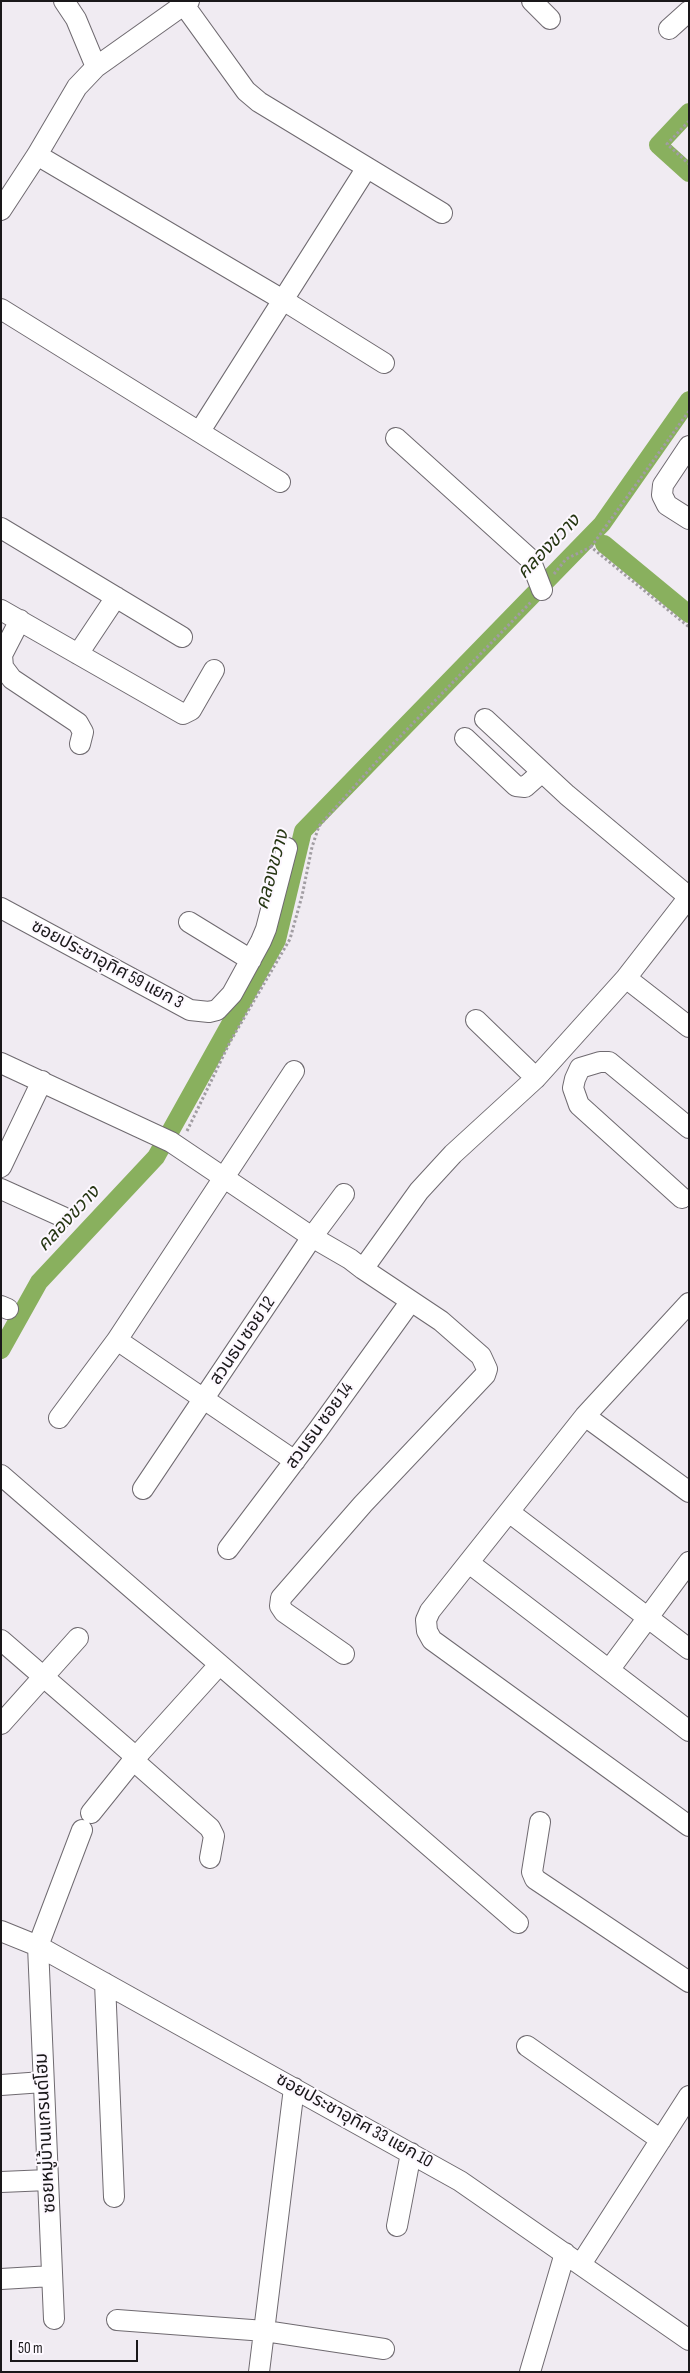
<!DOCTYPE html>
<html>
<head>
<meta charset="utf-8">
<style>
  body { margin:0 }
  #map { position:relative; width:690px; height:2373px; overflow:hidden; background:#f0ebf2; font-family:"Sofia Sans Condensed",sans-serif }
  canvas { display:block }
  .frame { position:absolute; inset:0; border:2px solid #1a181a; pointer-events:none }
  .scale { position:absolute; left:10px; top:2340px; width:128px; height:22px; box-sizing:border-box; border:2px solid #1a181a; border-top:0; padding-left:6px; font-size:15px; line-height:18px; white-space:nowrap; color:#1a181a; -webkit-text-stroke:4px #fdf8ff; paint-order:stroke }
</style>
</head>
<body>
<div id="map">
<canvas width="690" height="2373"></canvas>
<div class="frame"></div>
<div class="scale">50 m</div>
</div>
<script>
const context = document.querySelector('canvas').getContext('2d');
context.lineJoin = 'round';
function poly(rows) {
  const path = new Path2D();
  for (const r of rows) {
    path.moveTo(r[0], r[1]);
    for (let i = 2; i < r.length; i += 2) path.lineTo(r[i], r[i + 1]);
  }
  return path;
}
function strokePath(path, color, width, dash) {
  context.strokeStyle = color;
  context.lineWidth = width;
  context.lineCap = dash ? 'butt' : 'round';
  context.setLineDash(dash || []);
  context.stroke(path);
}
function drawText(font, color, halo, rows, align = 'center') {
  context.font = font + ' "Sofia Sans Condensed","Noto Sans Thai",sans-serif';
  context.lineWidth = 4;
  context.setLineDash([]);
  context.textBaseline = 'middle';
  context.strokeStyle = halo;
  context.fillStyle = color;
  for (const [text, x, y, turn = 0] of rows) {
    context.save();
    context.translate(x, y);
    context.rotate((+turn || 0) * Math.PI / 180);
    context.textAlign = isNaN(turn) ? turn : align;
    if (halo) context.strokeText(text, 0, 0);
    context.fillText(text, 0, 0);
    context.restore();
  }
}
const canal = poly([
  [689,112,658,145,689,173],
  [604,544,689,614],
  [1,1350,39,1282,156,1157,277,940,303,831,602,524,689,400]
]);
const path = poly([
  [689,121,667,144,689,164],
  [591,547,689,411],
  [554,574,566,559,591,547,689,627],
  [187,1131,230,1042,290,939,302,896,312,847,319,826,387,750,531,602]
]);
const minor = poly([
  [64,1,76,19,96,67],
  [532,1,550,19],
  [184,5,246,91,259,102,442,213],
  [669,29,689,11],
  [37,155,283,300,384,363],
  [1,210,37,155,77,87,96,67,189,1],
  [1,309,280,482],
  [200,431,366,169],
  [396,438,530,559,542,590],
  [689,446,663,485,662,495,667,505,689,519],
  [1,528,182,637],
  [1,610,183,714,191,710,214,670],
  [20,620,2,655,3,667,12,679,78,723,83,732,80,744],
  [78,654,116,597],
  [485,719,567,795,689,897],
  [465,738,516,786,525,787,542,772],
  [1,908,190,1010,209,1012,217,1010,232,994,261,941,266,929,287,848],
  [189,922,251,960],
  [626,978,689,1027],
  [476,1020,536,1078],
  [1,1063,171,1142,312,1237,350,1259,363,1269,419,1191,453,1154,536,1078,626,978,689,897],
  [1,1167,42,1081],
  [1,1189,63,1217],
  [682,1198,579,1105,573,1088,575,1079,580,1068,600,1062,609,1062,689,1128],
  [689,1303,585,1416,430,1611,426,1620,427,1631,432,1640,689,1826],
  [1,1306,8,1309],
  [117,1340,295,1461],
  [585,1416,689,1492],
  [59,1418,117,1340,294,1071],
  [1,1475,518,1923],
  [143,1489,312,1237,344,1194],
  [509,1512,689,1649],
  [228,1549,318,1430,411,1301],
  [469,1563,689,1731],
  [1,1640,136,1757],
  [344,1654,284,1612,280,1606,281,1598,363,1504,485,1375,487,1369,481,1356,441,1321,363,1269],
  [609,1670,689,1562],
  [1,1724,78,1638],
  [133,1760,210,1828,214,1836,210,1858],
  [91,1813,136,1757,219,1665],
  [540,1822,532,1872,535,1879,689,1982],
  [1,1931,38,1946,460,2181,689,2340],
  [105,1983,114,2197],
  [527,2046,661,2140],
  [1,2085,43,2082],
  [1,2182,48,2180],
  [397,2226,411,2153],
  [581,2264,689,2096],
  [1,2279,52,2276],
  [54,2319,38,1946,82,1830],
  [117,2320,265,2331,384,2349],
  [259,2372,294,2088],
  [530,2372,565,2253]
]);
const streetNames = [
  ["ซอยประชาอุทิศ 59 แยก 3",107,965,28],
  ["สวนธน ซอย 12",243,1341,-56],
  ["สวนธน ซอย 14",320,1426,-54],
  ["ซอยประชาอุทิศ 33 แยก 10",354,2121,29],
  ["ซอยหมู่บ้านแกรนด์โฮม",46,2133,-93]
];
const waterNames = [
  ["คลองขวาง",549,547,-46],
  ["คลองขวาง",273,870,-75],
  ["คลองขวาง",69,1219,-47]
];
strokePath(canal, '#89b05e', 18);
strokePath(minor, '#6f6a70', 22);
strokePath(path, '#a19da2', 3, [2.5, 2.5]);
strokePath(minor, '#fff', 20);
drawText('18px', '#1a181a', '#fdf8ff', streetNames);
drawText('italic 19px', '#263613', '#fdf8ff', waterNames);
</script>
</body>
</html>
